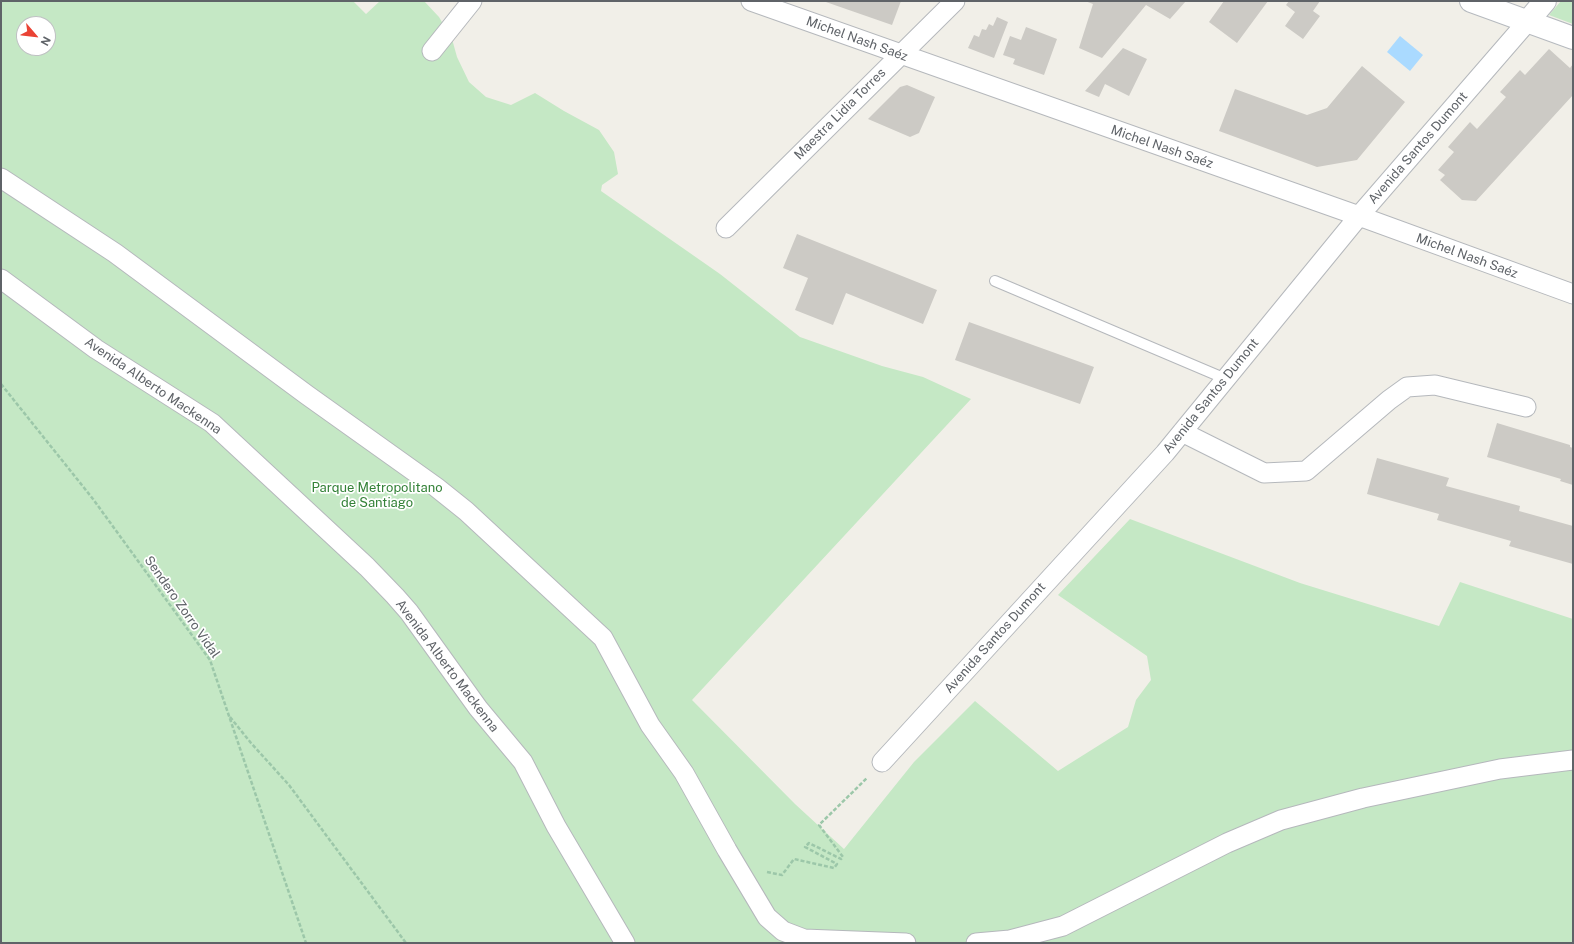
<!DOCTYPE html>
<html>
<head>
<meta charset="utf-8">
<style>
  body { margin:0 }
  #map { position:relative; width:1574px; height:944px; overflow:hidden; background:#f1efe8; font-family:"Public Sans",sans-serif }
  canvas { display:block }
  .frame { position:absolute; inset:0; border:2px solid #5f6368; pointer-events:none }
  .north { position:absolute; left:16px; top:16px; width:40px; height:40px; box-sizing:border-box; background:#fff; border:1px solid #bfc1c3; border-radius:50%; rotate:118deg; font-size:11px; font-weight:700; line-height:16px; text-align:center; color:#5f6368 }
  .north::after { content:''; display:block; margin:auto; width:14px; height:18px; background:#ea4335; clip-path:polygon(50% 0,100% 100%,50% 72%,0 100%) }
</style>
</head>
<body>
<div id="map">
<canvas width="1574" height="944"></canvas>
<div class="frame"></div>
<div class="north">N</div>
</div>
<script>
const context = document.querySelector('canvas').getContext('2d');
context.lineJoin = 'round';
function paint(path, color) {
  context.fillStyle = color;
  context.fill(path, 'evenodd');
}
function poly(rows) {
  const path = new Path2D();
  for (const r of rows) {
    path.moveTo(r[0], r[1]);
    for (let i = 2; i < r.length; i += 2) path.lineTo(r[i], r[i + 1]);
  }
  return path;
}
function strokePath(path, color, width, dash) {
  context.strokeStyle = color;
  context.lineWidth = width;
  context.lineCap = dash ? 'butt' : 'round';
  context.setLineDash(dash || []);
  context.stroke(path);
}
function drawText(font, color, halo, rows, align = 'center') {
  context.font = font + ' "Public Sans",sans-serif';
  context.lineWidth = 3.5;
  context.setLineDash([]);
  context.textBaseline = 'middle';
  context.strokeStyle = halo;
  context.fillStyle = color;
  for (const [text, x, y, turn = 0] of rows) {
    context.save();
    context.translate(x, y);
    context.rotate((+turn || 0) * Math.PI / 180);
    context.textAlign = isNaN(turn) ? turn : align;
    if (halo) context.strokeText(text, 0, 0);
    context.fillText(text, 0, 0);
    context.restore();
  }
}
const green = poly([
  [1,1,353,1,366,14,380,1,424,1,439,17,452,39,457,57,469,82,486,97,511,105,535,93,564,111,599,130,614,152,618,174,602,185,601,191,720,274,800,337,882,366,923,377,971,399,692,700,795,804,844,849,914,762,975,701,1058,771,1128,727,1136,700,1151,680,1147,656,1058,595,1130,519,1300,583,1439,626,1460,582,1573,619,1573,943,1,943],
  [24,24,48,24,48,48,24,48],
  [1561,1,1573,1,1573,24,1549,15]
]);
const water = poly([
  [1400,36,1423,55,1410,71,1387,52]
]);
const building = poly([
  [823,1,901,1,892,25],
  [1085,1,1186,1,1170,19,1146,5,1102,58,1079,48,1093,4],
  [1224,1,1268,1,1237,43,1209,22],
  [1289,1,1320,1,1313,11,1320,16,1303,39,1285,26,1295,12,1286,5],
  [997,17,1008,22,994,58,968,48,974,35,979,37,982,29,986,30,989,24,993,26],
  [1026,27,1057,39,1044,75,1013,64,1015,59,1003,55,1010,36,1021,40],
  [1123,48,1147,59,1129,96,1105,84,1099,97,1085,91],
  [1549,49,1570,68,1573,64,1573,95,1476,201,1462,200,1440,180,1445,175,1438,170,1454,152,1448,147,1470,122,1477,129,1506,97,1500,92,1520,70,1525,75],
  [1362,66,1405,102,1357,160,1317,167,1219,131,1235,89,1307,115,1327,108],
  [907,85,935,97,919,133,910,137,868,119,900,87],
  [797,234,937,290,923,324,846,293,833,325,795,310,808,278,783,268],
  [969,322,1094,367,1080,404,955,360],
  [1497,423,1570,445,1570,447,1573,448,1573,485,1560,481,1561,479,1487,457],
  [1377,458,1449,478,1446,486,1520,506,1519,511,1573,526,1573,564,1509,546,1511,541,1437,520,1439,514,1367,494]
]);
const path = poly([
  [1,384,93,499,210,660,306,943],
  [230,717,251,743,289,785,406,943],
  [767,872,782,875,794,859,834,868,837,864,805,847,809,843,841,859,843,857,819,825,867,778]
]);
const lane = poly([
  [995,281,1226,379]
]);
const street = poly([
  [751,1,1359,216,1573,294],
  [432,51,472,1],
  [1,178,115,253,307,395,436,487,466,511,603,638,650,725,684,773,727,850,767,917,783,931,804,939,906,943],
  [726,228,955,1],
  [1,279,96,349,212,423,367,567,395,596,409,612,478,708,523,762,556,826,625,943],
  [1182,432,1264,473,1306,471,1389,400,1407,387,1435,385,1526,407],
  [882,762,1165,453,1359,216,1528,21],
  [976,943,1010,940,1063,926,1227,843,1281,820,1363,798,1500,769,1573,760]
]);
const secondary = poly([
  [1471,1,1573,38],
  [1528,21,1545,1]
]);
const streetNames = [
  ["Michel Nash Saéz",857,39,20],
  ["Maestra Lidia Torres",840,114,-45],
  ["Michel Nash Saéz",1162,147,19],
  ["Avenida Santos Dumont",1418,148,-49],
  ["Michel Nash Saéz",1467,256,20],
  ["Avenida Alberto Mackenna",153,386,34],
  ["Avenida Santos Dumont",1211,396,-51],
  ["Sendero Zorro Vidal",182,607,55],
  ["Avenida Santos Dumont",995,638,-48],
  ["Avenida Alberto Mackenna",447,666,53]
];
const parkNames = [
  ["Parque Metropolitano",377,488],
  ["de Santiago",377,503]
];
paint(green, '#c5e8c5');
paint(water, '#aadaff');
paint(building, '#cccac5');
strokePath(lane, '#b5b8bc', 12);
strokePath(street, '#b5b8bc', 21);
strokePath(secondary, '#b6babf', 24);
strokePath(path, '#9cc7a9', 2.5, [4, 2]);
strokePath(lane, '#fff', 10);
strokePath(street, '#fff', 19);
strokePath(secondary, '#fff', 22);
drawText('13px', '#5f6368', '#fff', streetNames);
drawText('13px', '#348238', '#fff', parkNames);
</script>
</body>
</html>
